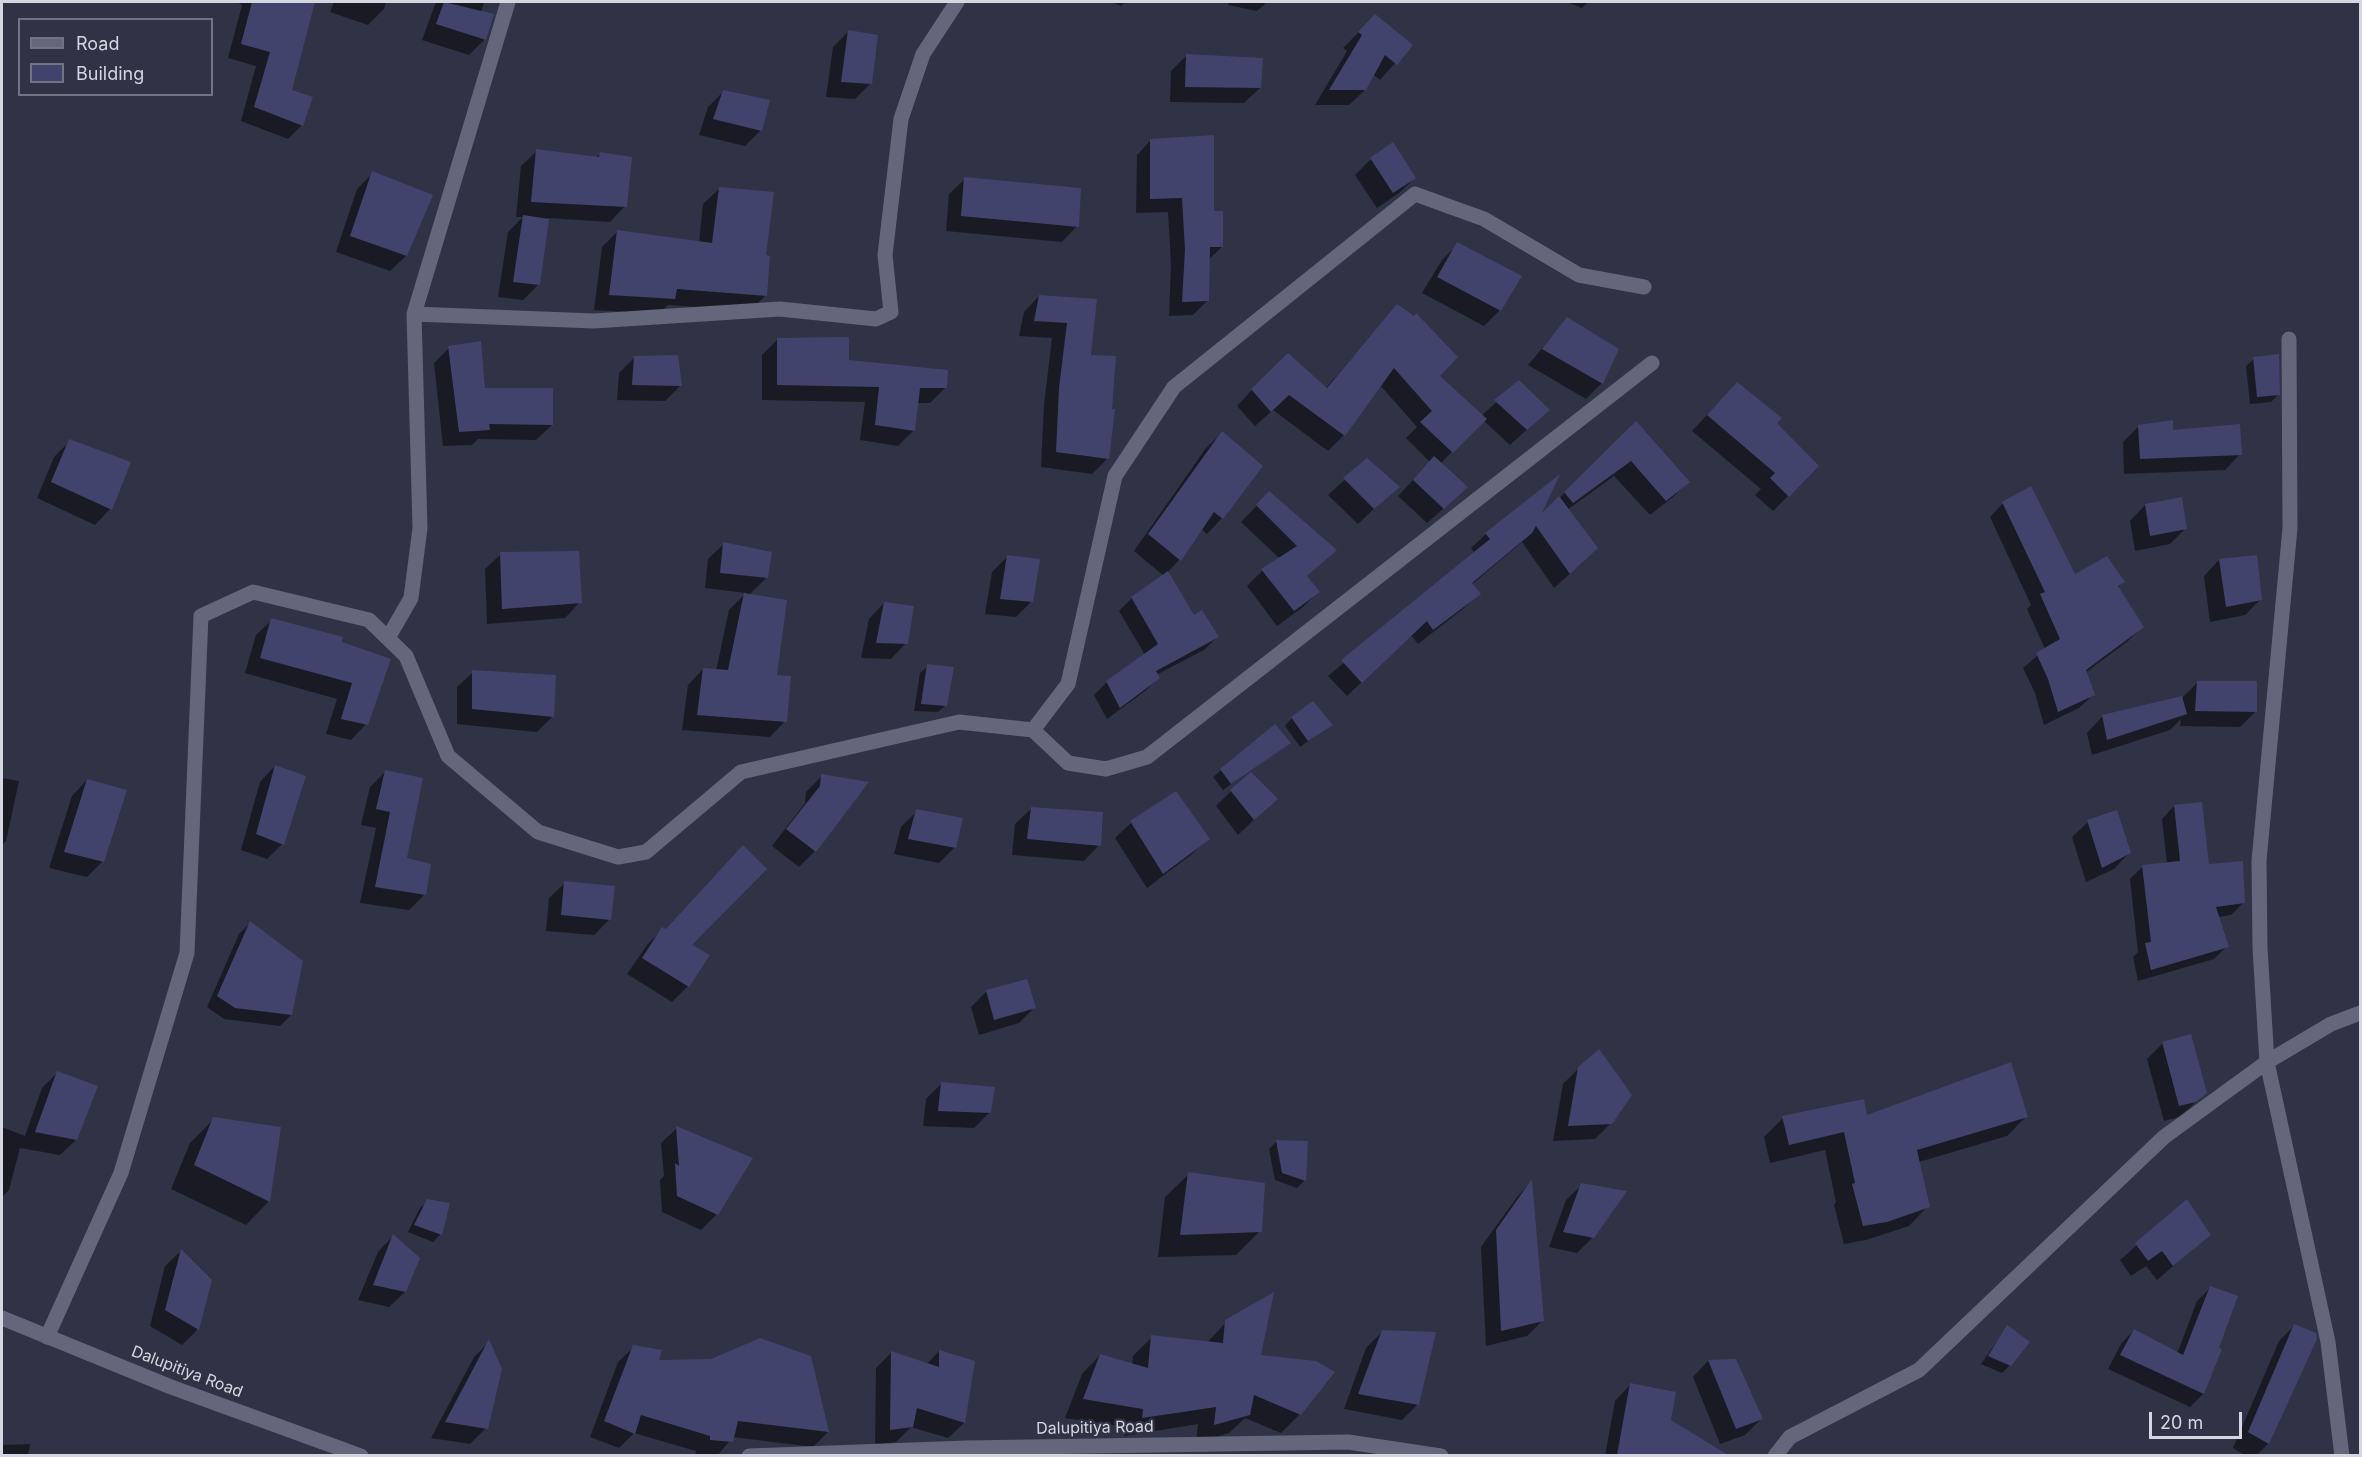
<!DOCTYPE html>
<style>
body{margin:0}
#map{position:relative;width:2362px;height:1457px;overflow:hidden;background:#303245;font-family:Inter,sans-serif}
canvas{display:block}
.frame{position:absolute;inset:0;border:3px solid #d4d6e2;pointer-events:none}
.legend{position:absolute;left:18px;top:18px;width:195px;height:78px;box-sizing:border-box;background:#303245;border:2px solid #727484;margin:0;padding:8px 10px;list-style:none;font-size:18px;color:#d4d6e2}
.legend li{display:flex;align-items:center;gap:12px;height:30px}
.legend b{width:30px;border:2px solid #727484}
.scale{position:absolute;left:2149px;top:1412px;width:93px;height:27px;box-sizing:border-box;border:3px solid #d4d6e2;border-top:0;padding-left:8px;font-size:18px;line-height:21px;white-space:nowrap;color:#d4d6e2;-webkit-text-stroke:4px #303245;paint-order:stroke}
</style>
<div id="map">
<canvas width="2362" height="1457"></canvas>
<div class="frame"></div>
<ul class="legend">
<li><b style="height:8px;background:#64667b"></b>Road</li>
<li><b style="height:16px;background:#41436c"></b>Building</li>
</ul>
<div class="scale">20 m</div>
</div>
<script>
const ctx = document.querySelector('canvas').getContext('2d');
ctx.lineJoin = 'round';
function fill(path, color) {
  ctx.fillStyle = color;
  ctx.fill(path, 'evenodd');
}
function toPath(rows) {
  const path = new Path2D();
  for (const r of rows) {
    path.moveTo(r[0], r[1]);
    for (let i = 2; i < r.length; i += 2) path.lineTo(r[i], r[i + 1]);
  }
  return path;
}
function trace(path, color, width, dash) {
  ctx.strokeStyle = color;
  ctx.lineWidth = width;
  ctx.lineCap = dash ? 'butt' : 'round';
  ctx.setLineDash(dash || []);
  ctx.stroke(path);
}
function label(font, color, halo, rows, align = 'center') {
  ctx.font = font + ' Inter,sans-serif';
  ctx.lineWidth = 4.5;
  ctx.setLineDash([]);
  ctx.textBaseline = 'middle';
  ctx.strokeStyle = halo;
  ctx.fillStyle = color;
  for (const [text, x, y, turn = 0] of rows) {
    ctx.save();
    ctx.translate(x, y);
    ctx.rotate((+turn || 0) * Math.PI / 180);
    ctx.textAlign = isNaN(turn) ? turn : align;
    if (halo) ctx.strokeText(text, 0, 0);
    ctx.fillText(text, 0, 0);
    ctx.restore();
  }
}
const shadow = toPath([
 [237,2,285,2,282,13,290,91,302,125,288,139,241,121,256,66,228,58,242,5],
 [334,2,386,2,384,9,368,25,330,12],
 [436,2,484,2,481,12,485,39,469,55,422,40],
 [1112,2,1125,2,1121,6],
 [1229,2,1267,2,1257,11,1228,5],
 [1567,2,1588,2,1582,8],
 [1375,16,1411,45,1380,80,1373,74,1365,90,1349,105,1315,105,1347,51,1343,48],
 [848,32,871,83,855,99,826,97,833,47],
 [1186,56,1260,88,1244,103,1170,102,1171,71],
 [724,91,761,130,745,146,699,135,708,107],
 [1151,140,1212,213,1222,247,1208,260,1208,300,1193,315,1169,316,1171,265,1168,212,1136,213,1137,155],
 [1393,145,1415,178,1399,193,1377,208,1355,175,1371,159],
 [537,151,596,158,600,154,625,206,610,222,548,218,538,285,523,300,498,297,508,232,523,217,516,217,521,166],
 [373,173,406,256,390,271,336,252,357,189],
 [965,179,1077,226,1062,242,946,231,949,194],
 [719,189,765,257,765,296,750,311,668,305,658,314,594,310,602,247,618,231,699,243,703,204],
 [1458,244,1500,310,1484,326,1422,293,1442,260],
 [1039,296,1095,300,1090,356,1107,459,1092,474,1041,467,1044,405,1052,338,1019,336,1024,312],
 [1397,306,1438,376,1481,416,1519,382,1532,425,1510,445,1483,420,1440,464,1451,502,1427,523,1398,496,1430,462,1406,438,1417,427,1380,385,1344,435,1328,451,1273,410,1255,426,1237,406,1252,390,1325,389],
 [1567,319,1618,350,1602,383,1586,399,1528,365],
 [777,340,848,361,946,387,930,403,917,403,914,430,898,446,860,440,865,402,762,400,762,355],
 [449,348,484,389,552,425,536,440,478,439,472,445,443,446,434,363],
 [635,357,680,386,665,401,617,400,619,373],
 [2254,359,2278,395,2271,402,2250,404,2246,366],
 [1722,399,1775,423,1788,496,1773,511,1755,495,1761,489,1692,431],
 [1636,423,1688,482,1673,497,1650,515,1614,476,1567,510,1582,563,1554,588,1522,542,1471,585,1479,593,1464,608,1418,644,1411,635,1347,696,1328,676,1475,553,1471,548,1486,534,1537,520],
 [2138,427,2172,432,2240,454,2225,470,2124,474,2123,442],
 [1222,433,1222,518,1207,534,1201,529,1179,560,1167,573,1194,617,1217,637,1204,650,1156,675,1158,678,1145,691,1107,719,1094,695,1107,682,1145,655,1119,611,1132,598,1164,576,1134,551,1206,448],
 [70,441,129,463,110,509,95,525,37,498,54,457],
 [1367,459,1397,487,1358,524,1328,495],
 [1269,493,1335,550,1306,577,1318,592,1303,607,1277,626,1247,586,1262,571,1280,559,1241,522],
 [2003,503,2074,576,2123,582,2117,588,2142,627,2128,641,2085,673,2093,695,2079,708,2044,725,2035,693,2023,668,2045,649,2027,609,2031,605,1990,517],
 [2145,505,2186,528,2170,544,2135,551,2130,521],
 [724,544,766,578,749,595,775,676,785,721,770,737,682,730,688,685,703,669,716,671,729,610,746,593,705,588,708,559],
 [501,554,580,602,565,618,487,624,485,569],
 [1008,556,1031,602,1016,617,985,614,992,572],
 [2219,560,2260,600,2245,615,2210,622,2204,576],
 [884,603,906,643,891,659,861,658,869,619],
 [272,620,340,643,366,724,351,740,326,734,337,699,245,673,256,635],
 [928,666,946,705,938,712,914,711,920,673],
 [473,672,553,716,537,732,457,724,457,687],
 [2198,682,2256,711,2240,727,2180,726,2181,719,2170,730,2092,755,2087,733,2102,717,2181,699],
 [1292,718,1331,725,1300,747,1285,726],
 [1275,726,1289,743,1223,790,1213,777],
 [275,766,282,844,267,859,241,850,260,782],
 [385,772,405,859,424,895,409,910,360,903,376,828,361,825,370,787],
 [822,776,866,783,815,851,799,867,772,846,805,803,806,792],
 [2,778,19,781,6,841,2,845],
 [87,780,103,861,87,877,49,868,72,796],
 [1231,791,1260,814,1238,835,1216,806],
 [1175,793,1208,838,1192,854,1147,888,1115,838,1131,823],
 [2174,806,2208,866,2244,902,2231,915,2218,917,2227,946,2214,959,2138,981,2133,957,2138,952,2130,879,2142,867,2167,864,2162,819],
 [1031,809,1099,845,1084,861,1012,855,1015,824],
 [917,811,955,847,939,863,894,854,901,827],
 [2088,822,2129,853,2114,869,2086,882,2072,837],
 [565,883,610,919,594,935,546,931,549,898],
 [250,923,291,1015,280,1026,224,1019,207,1007,239,934],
 [663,929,690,945,688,986,672,1002,627,974,647,945],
 [987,991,1035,1007,1019,1023,979,1035,971,1007],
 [2163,1043,2206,1093,2179,1117,2164,1121,2147,1059],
 [1579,1068,1611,1123,1595,1139,1553,1141,1563,1084],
 [58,1072,76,1140,60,1155,20,1148,9,1190,2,1197,2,1127,25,1136,42,1088],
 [942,1083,990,1112,974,1128,923,1126,926,1099],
 [2026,1117,2007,1136,1919,1162,1928,1206,1909,1226,1866,1240,1844,1244,1834,1205,1836,1202,1825,1150,1770,1163,1764,1137,1783,1118],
 [214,1119,269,1201,246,1225,171,1189,190,1143],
 [677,1128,717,1214,701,1230,662,1212,660,1180,664,1176,661,1143],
 [1277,1141,1305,1180,1297,1188,1275,1180,1269,1149],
 [1189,1174,1260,1231,1236,1255,1158,1257,1165,1197],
 [1531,1182,1543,1320,1527,1336,1486,1346,1481,1247,1517,1197],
 [1582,1185,1593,1237,1577,1253,1549,1247,1566,1200],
 [428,1201,448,1204,440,1235,433,1242,408,1232,420,1208],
 [2186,1202,2209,1235,2157,1280,2146,1266,2131,1276,2120,1260],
 [393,1236,405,1292,389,1307,358,1300,378,1252],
 [181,1251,211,1280,197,1330,182,1345,150,1326,165,1266],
 [2210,1288,2217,1349,2220,1350,2203,1394,2190,1407,2108,1369,2121,1344,2134,1330,2177,1354,2197,1301],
 [1226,1322,1260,1356,1300,1414,1281,1433,1245,1418,1229,1433,1196,1443,1198,1424,1124,1436,1125,1427,1065,1418,1082,1374,1100,1355,1132,1365,1133,1356,1152,1337,1207,1343],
 [2294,1326,2268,1444,2256,1456,2246,1456,2233,1448,2279,1341],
 [2007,1327,2010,1365,2002,1373,1981,1364],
 [1382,1332,1418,1404,1402,1420,1344,1409,1366,1348],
 [489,1342,486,1428,470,1444,431,1438,474,1357],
 [634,1347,657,1362,828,1432,813,1447,733,1437,717,1456,695,1455,696,1451,634,1433,619,1448,590,1437,618,1362],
 [939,1351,964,1423,948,1438,911,1427,896,1442,875,1445,876,1368,891,1353,926,1365],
 [1708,1361,1735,1361,1761,1419,1745,1435,1720,1444,1693,1377],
 [1630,1385,1669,1420,1725,1456,1605,1456,1615,1401],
 [30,1444,28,1456,2,1456,2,1445]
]);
const building = toPath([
 [252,2,315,2,292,90,313,97,303,126,254,107,270,52,241,44],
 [444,2,494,14,486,40,436,24],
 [1375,14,1413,45,1397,65,1385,55,1366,90,1329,90,1362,35,1358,32],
 [848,30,878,35,872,84,841,82],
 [1186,54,1263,58,1261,88,1185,87],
 [723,90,770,100,762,131,713,119],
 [1214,135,1214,211,1223,211,1223,247,1210,247,1209,301,1182,302,1185,250,1182,198,1150,199,1150,139],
 [1393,142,1416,178,1393,193,1370,158],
 [536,149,599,157,600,152,632,157,627,207,531,202],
 [372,171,433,195,407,256,350,236],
 [964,177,1081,188,1079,227,961,216],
 [719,187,774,192,766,255,770,256,767,296,677,289,675,299,609,295,617,230,712,243],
 [523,215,549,219,540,285,513,282],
 [1457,242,1522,276,1501,311,1437,277],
 [1039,295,1097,299,1091,355,1116,356,1112,409,1115,409,1109,459,1056,452,1059,388,1067,323,1034,321],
 [1397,304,1414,316,1416,313,1458,357,1440,376,1487,419,1453,453,1420,422,1432,411,1394,368,1345,436,1289,395,1271,412,1251,389,1288,353,1327,388],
 [1567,317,1619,349,1603,384,1542,349],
 [849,337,849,360,948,370,947,388,920,388,915,431,875,425,879,387,777,385,777,338],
 [481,341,485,388,553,388,553,425,489,424,490,430,459,432,448,346],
 [2279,354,2280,395,2257,397,2253,357],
 [678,355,682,386,632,385,634,356],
 [1519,380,1550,410,1527,430,1494,400],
 [1737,382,1782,418,1777,423,1819,466,1789,497,1770,478,1775,473,1707,415],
 [2173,420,2173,430,2240,424,2242,455,2140,459,2138,425],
 [1636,421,1690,482,1666,501,1631,461,1573,503,1564,492],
 [1222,431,1263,466,1223,519,1214,512,1181,561,1148,534],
 [69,439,131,462,112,510,51,482],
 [1434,456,1468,487,1444,509,1413,480],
 [1367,458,1400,487,1374,509,1343,478],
 [1560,474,1542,513,1559,496,1598,548,1570,574,1536,526,1532,533,1472,583,1481,594,1433,630,1427,621,1362,683,1341,660,1490,539,1485,533],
 [2031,486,2075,574,2107,556,2125,582,2118,586,2144,627,2086,670,2095,695,2058,712,2048,679,2036,653,2060,639,2040,594,2045,592,2002,502],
 [1269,491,1337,550,1307,576,1320,592,1294,611,1261,569,1297,546,1256,505],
 [2182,497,2187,529,2150,536,2145,504],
 [723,542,772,552,768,578,720,573],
 [579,551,582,603,502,609,500,552],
 [1007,555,1040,559,1033,602,1000,599],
 [2257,555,2262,600,2226,607,2219,559],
 [1168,571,1194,615,1202,610,1219,637,1156,671,1160,678,1120,708,1106,681,1158,644,1131,597],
 [744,593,787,600,777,675,791,676,787,722,697,715,703,668,728,670],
 [884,602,914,606,908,644,876,643],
 [271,618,343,637,342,642,391,659,368,725,341,719,352,683,260,658],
 [927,664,954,667,947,706,921,704],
 [472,670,556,675,554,717,472,709],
 [2197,681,2257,681,2257,712,2195,711],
 [2182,696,2187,714,2107,740,2102,715],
 [1313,701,1333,725,1308,741,1291,717],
 [1275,724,1291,743,1231,784,1220,769],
 [275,765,306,776,284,845,256,834],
 [385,770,423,778,407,858,431,864,426,895,375,887,390,812,376,809],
 [1251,772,1278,799,1254,820,1230,790],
 [821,774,869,782,816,852,786,829,820,786],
 [87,779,127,790,104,862,64,852],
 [1176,791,1210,839,1163,874,1130,821],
 [2202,802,2209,864,2243,861,2245,903,2216,907,2229,947,2151,970,2145,943,2151,942,2142,865,2180,861,2174,805],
 [1031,807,1103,812,1101,846,1027,839],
 [916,809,963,818,956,848,908,839],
 [2117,810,2131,853,2102,868,2087,820],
 [743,845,767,869,692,945,710,955,689,987,642,958,662,927,666,929],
 [564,881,615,886,611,920,561,915],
 [250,921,303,961,292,1015,235,1008,217,996],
 [1027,979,1036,1008,994,1020,986,990],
 [2191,1034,2207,1093,2196,1102,2179,1106,2162,1042],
 [1599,1049,1632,1095,1612,1124,1568,1126,1578,1067],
 [2011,1062,2028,1117,1917,1150,1930,1207,1887,1222,1863,1226,1852,1184,1855,1183,1844,1132,1789,1145,1782,1116,1864,1099,1867,1115],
 [57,1071,98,1086,77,1140,35,1132],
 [941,1082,995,1087,991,1113,938,1111],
 [213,1117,281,1127,270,1202,194,1165],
 [676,1126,753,1158,718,1215,677,1196,675,1163,679,1166],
 [1276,1140,1308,1141,1306,1181,1282,1173],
 [1188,1172,1265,1183,1262,1232,1180,1235],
 [1532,1179,1544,1321,1501,1331,1496,1230],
 [1581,1183,1627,1191,1594,1238,1563,1232],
 [427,1199,450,1203,442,1235,414,1225],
 [2187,1199,2211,1235,2173,1266,2162,1251,2148,1261,2135,1243],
 [393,1234,420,1258,406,1292,373,1285],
 [181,1249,212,1280,199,1330,165,1310],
 [2210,1286,2238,1296,2219,1348,2222,1349,2204,1394,2120,1355,2134,1329,2183,1355],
 [1274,1292,1261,1355,1316,1361,1335,1372,1301,1415,1254,1395,1250,1415,1214,1425,1216,1407,1142,1418,1143,1409,1083,1399,1100,1354,1148,1368,1151,1335,1223,1343,1225,1320],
 [2294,1324,2316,1333,2317,1339,2269,1444,2248,1432],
 [2007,1325,2030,1342,2011,1366,1988,1356],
 [1382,1330,1436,1332,1419,1405,1358,1394],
 [760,1338,811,1356,829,1432,738,1421,733,1442,710,1440,710,1436,641,1415,635,1434,604,1421,633,1345,662,1350,659,1360,711,1359],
 [489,1339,502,1369,488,1429,445,1422],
 [939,1350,975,1361,965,1423,917,1408,913,1427,890,1430,891,1351,939,1367],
 [1736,1359,1763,1419,1736,1429,1708,1360],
 [1630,1383,1676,1392,1671,1420,1728,1455,1617,1455]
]);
const minor = toPath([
 [414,314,594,321,780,309,876,319,891,312,885,255,901,119,923,54,957,2],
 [2289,339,2290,528,2259,861,2260,948,2267,1062,2328,1342,2342,1456],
 [388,638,411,598,420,528,414,314,508,2],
 [1033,730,1068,684,1115,476,1174,387,1415,194,1484,219,1579,275,1644,287],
 [47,1337,121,1173,187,953,201,616,253,592,369,620,406,656,448,756,538,832,618,857,646,852,741,772,959,722,1033,730,1068,763,1106,769,1147,757,1652,363],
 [1775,1456,1790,1437,1919,1370,2164,1137,2267,1062,2331,1024,2360,1013]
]);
const tertiary = toPath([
 [2,1318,171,1387,361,1456],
 [749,1456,966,1448,1348,1442,1441,1456]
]);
const streetNames = [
 ["Dalupitiya Road",187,1372,21],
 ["Dalupitiya Road",1095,1428,-1]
];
fill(shadow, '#0007');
fill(building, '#41436c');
trace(minor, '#64667b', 15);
trace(tertiary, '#64667b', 15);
label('16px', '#d4d6e2', '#303245', streetNames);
</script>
